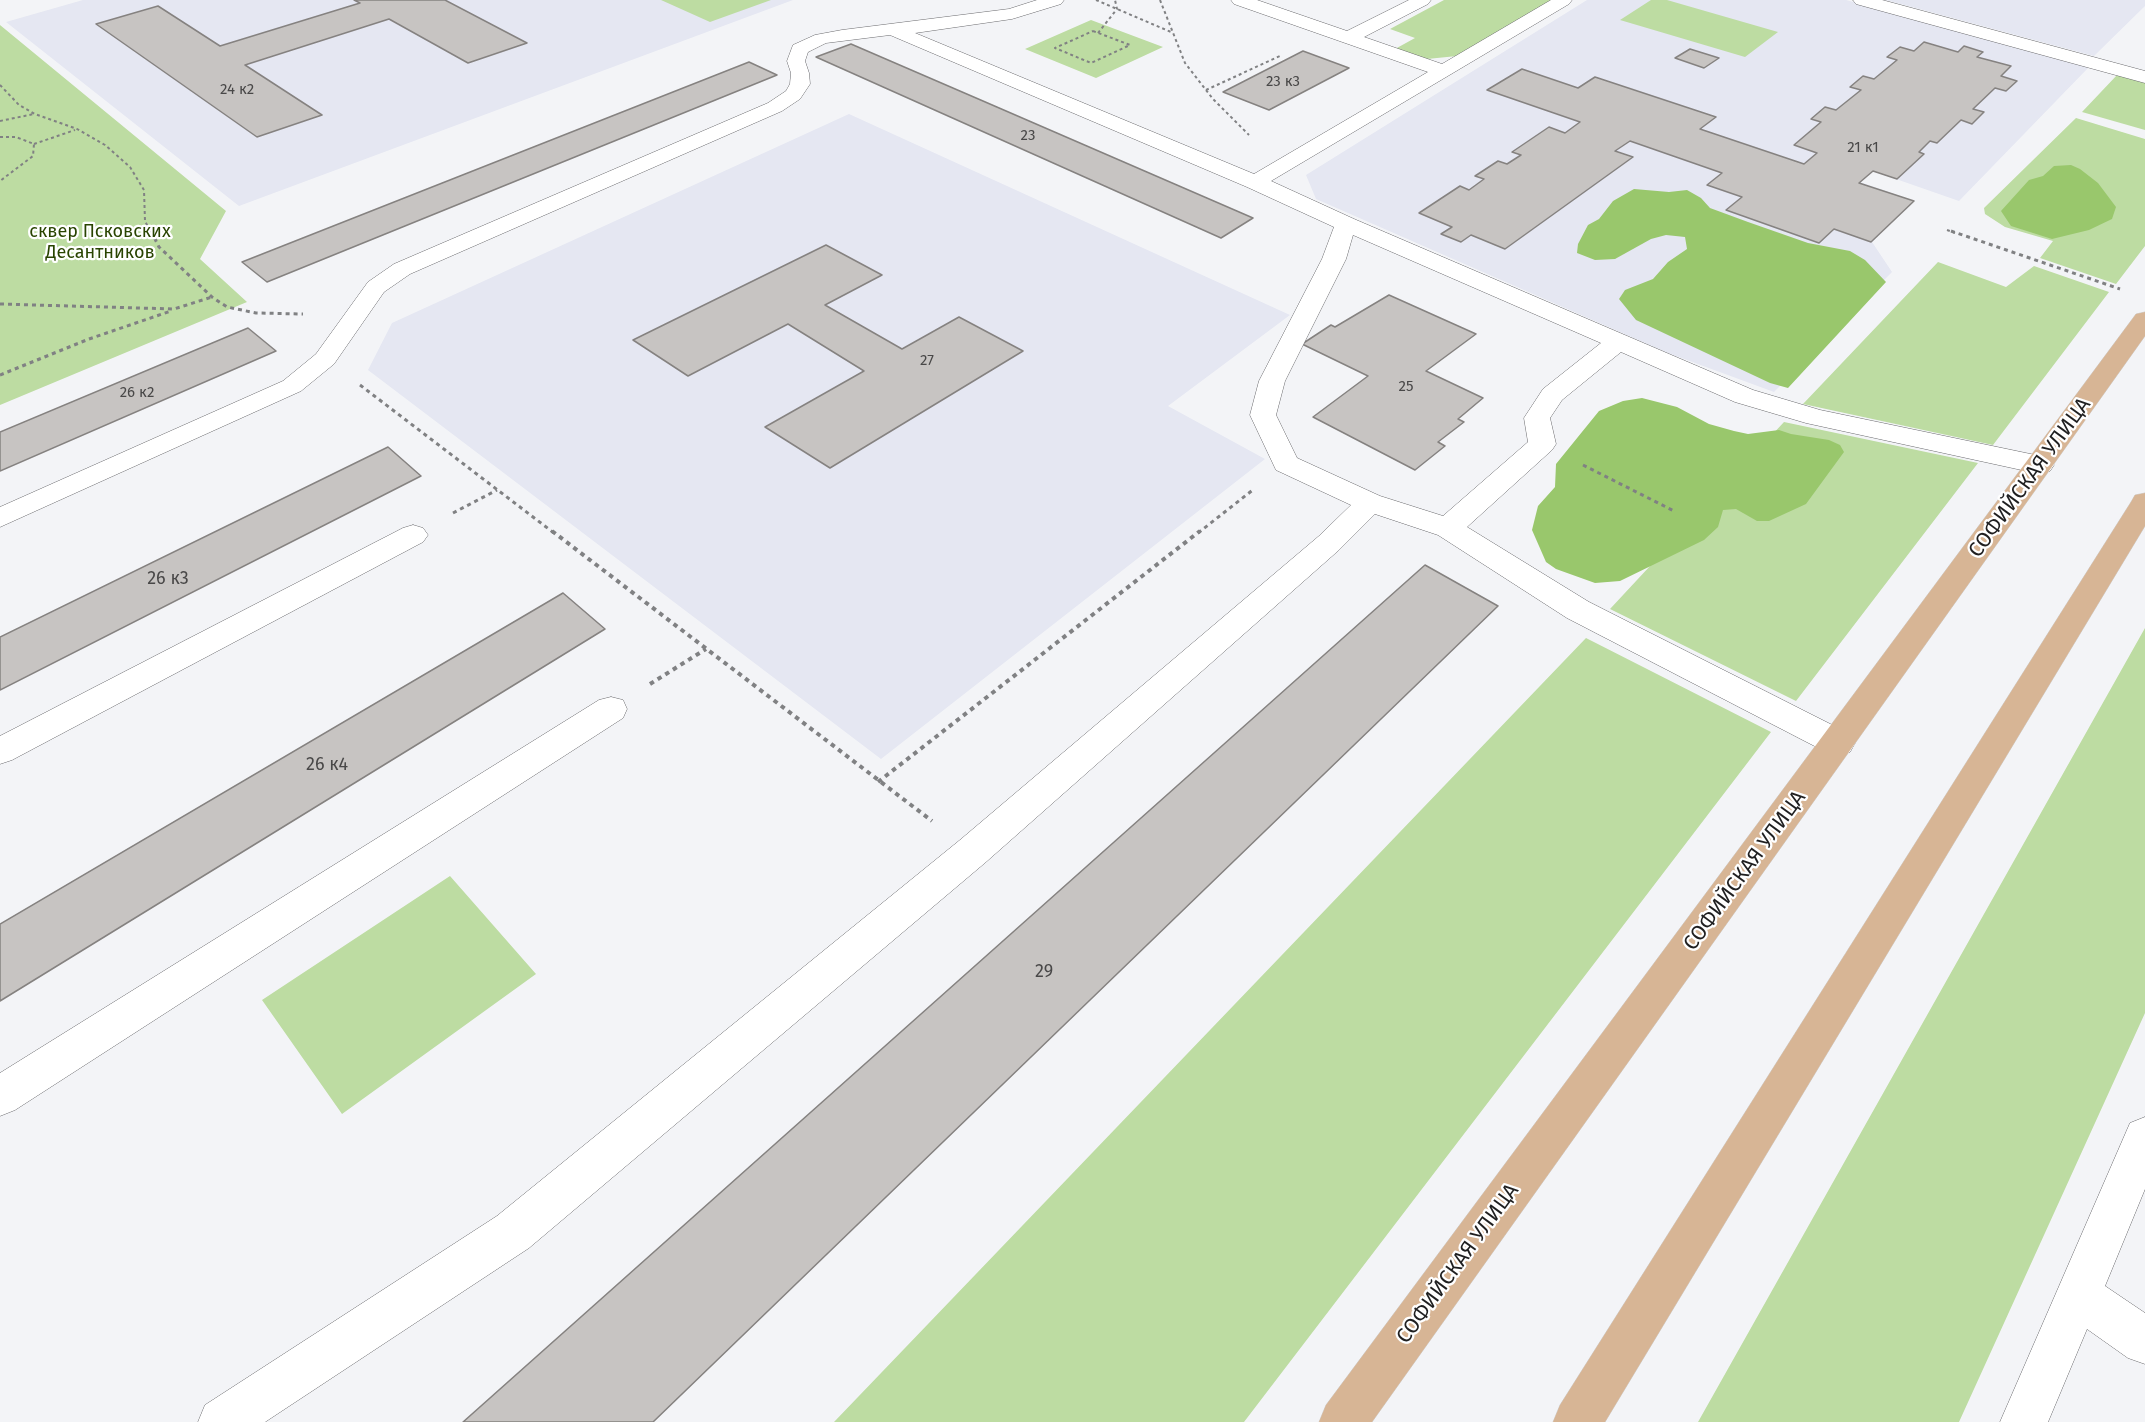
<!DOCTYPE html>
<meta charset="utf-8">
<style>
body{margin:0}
canvas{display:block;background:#f3f4f7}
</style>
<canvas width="2145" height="1422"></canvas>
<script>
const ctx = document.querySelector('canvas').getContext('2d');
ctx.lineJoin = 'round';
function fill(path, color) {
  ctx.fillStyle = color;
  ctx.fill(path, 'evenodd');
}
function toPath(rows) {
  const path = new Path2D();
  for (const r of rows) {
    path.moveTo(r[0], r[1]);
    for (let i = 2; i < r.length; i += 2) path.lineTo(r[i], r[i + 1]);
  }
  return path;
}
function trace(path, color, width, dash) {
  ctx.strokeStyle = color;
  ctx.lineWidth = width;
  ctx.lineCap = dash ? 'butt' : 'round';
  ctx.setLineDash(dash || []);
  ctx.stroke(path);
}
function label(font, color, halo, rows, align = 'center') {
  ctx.font = font + ' "Fira Sans",sans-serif';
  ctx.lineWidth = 4.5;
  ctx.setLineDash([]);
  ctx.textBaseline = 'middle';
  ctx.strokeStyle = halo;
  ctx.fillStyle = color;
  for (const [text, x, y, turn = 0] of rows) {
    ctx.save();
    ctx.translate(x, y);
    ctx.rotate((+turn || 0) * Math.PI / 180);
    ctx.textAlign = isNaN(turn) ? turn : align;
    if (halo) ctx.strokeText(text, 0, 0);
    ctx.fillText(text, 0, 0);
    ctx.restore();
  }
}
const built = toPath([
 [83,0,793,0,239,206,6,22],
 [1587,0,1846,0,2089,67,1959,201,1873,171,1860,182,1914,201,1872,242,1892,272,1774,392,1668,353,1316,199,1306,175],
 [1886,0,2145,0,2145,6,2094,56],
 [849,114,1290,315,1168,406,1265,459,881,759,368,370,392,323]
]);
const green = toPath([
 [661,0,771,0,710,22],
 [1444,0,1552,0,1457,56,1427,59,1395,49,1415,38,1390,29],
 [1651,0,1667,0,1778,32,1745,57,1620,20],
 [1091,20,1163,47,1096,78,1025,49],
 [0,25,226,211,200,259,247,302,0,405],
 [2118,74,2145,81,2145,130,2082,112],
 [2076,118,2145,139,2145,246,2116,284,2040,258,2053,241,2005,227,1985,214,1984,208],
 [1938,262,2006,287,2034,266,2109,292,1993,445,1803,404],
 [1784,422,1978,463,1796,701,1610,609],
 [2145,628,2145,1013,1959,1422,1698,1422],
 [1586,638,1771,732,1244,1422,834,1422],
 [450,876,536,974,342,1114,262,1000]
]);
const forest = toPath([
 [2071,165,2080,169,2098,183,2116,207,2112,219,2089,230,2052,239,2011,226,2001,211,2029,180,2043,176,2054,166],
 [1634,189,1669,192,1687,190,1701,198,1710,208,1748,222,1808,243,1850,251,1865,260,1886,282,1788,388,1770,383,1636,320,1619,299,1625,290,1653,279,1668,262,1687,249,1685,237,1666,235,1651,239,1615,259,1595,260,1577,253,1578,244,1588,225,1599,219,1613,201],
 [1642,398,1677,407,1709,424,1734,431,1748,434,1779,430,1791,434,1829,440,1840,445,1844,452,1806,504,1769,521,1757,521,1736,509,1723,510,1718,527,1704,540,1620,581,1595,583,1556,569,1546,562,1532,530,1538,506,1555,487,1556,464,1599,411,1623,401]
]);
const building = toPath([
 [354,0,445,0,527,43,468,63,389,19,245,65,322,115,257,137,96,24,158,6,220,46,360,3,354,0],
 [1924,42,1958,52,1964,46,1983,52,1977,57,2011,66,2001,76,2017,81,2006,91,1995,88,1973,109,1984,112,1972,124,1961,120,1937,143,1930,141,1919,152,1924,154,1897,179,1873,171,1859,183,1914,201,1871,242,1834,229,1819,243,1726,210,1742,197,1707,185,1722,173,1630,141,1615,151,1633,157,1505,249,1471,235,1461,242,1441,234,1452,227,1419,213,1460,186,1469,190,1484,179,1475,176,1498,161,1507,164,1521,155,1512,152,1549,127,1565,133,1580,122,1487,90,1522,69,1578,88,1595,77,1716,117,1700,129,1804,164,1817,153,1794,145,1821,122,1811,119,1825,107,1836,110,1861,90,1850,87,1863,76,1874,79,1897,60,1887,57,1900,47,1914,51,1924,42],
 [851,44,983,101,1253,218,1221,238,816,57,851,44],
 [1690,49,1719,58,1704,68,1675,58,1690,49],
 [1303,51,1349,68,1269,110,1223,92,1303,51],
 [749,62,777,75,267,282,242,262,749,62],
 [826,245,882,275,825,305,902,349,959,317,1023,351,830,468,765,427,864,371,788,324,688,376,633,340,826,245],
 [1389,295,1476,334,1426,371,1483,398,1458,419,1464,422,1438,442,1445,446,1415,470,1313,417,1368,376,1302,344,1331,325,1335,327,1389,295],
 [248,328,276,351,0,471,0,432,248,328],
 [388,447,421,476,0,690,0,637,388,447],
 [1425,565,1498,606,653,1422,463,1422,1425,565],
 [563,593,605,629,0,1001,0,924,563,593]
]);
const pathFar2 = toPath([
 [1096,0,1171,32],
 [1160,0,1185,63,1213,99,1249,135],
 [1093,31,1130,45,1091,63,1055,48,1093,31],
 [1098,33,1117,9,1115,0],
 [0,85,19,105,35,114,77,129,105,145,130,167,144,190,145,221,151,233],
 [1206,90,1280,56],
 [0,121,34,114],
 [0,137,16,137,34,144,33,156,0,181],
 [34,144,75,130],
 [1947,230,1955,233]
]);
const pathFar1 = toPath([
 [151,231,159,247,212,297,227,307,256,313,303,314],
 [1951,231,2120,289],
 [0,304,174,309,212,297],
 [0,375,89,339,171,311],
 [360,385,554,533],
 [1583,465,1674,511],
 [453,513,497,490],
 [1198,533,1254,489]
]);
const path = toPath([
 [552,531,932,821],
 [650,684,706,649],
 [878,782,1200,531]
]);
const minor = toPath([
 [1037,0,1064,0,1061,4,1012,19,915,33,1254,174,1428,72,1234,4,1231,0,1257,0,1347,31,1409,0,1431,0,1428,4,1364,37,1442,64,1551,0,1572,0,1569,4,1271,181,1354,219,1753,390,1820,410,2040,456,2050,459,2054,465,2050,471,2040,474,1806,423,1735,402,1621,352,1562,400,1550,418,1556,444,1552,450,1467,527,1589,602,1850,734,1855,743,1850,752,1838,756,1826,752,1567,618,1438,535,1375,514,1339,550,986,862,529,1248,265,1422,198,1422,205,1405,497,1216,960,840,1319,536,1351,505,1276,470,1250,415,1259,381,1322,259,1334,227,1247,187,890,35,826,43,808,52,805,61,809,73,810,84,800,99,782,111,410,274,384,292,334,364,301,391,0,527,0,507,283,381,316,354,368,282,394,264,768,103,786,91,790,84,791,73,787,61,793,45,815,35,842,30,1009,9,1037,0],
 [1353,235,1601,343,1543,389,1524,418,1528,442,1443,516,1380,496,1297,458,1276,415,1285,381,1346,259,1353,235],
 [1853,0,1882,0,2145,71,2145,83,1856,4,1853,0],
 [413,525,423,528,428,535,423,542,12,760,0,764,0,736,403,528,413,525],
 [611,697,623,700,627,709,623,718,15,1110,0,1116,0,1073,599,700,611,697],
 [2145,1117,2145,1189,2105,1286,2145,1313,2145,1364,2128,1358,2087,1329,2048,1422,2000,1422,2130,1123,2145,1117]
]);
const major = toPath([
 [2145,312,2145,336,1372,1422,1319,1422,1326,1405,2136,314,2145,312],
 [2145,493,2145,526,1605,1422,1553,1422,1560,1405,2131,502,2135,495,2145,493]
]);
const farNumbernames = [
 ["23 к3",1283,82],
 ["24 к2",237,90],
 ["23",1028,136],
 ["21 к1",1863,148],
 ["27",927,361],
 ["25",1406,387],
 ["26 к2",137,393]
];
const farParknames = [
 ["сквер Псковских",100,232],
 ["Десантников",100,253]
];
const numberNames = [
 ["26 к3",168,579],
 ["26 к4",327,765],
 ["29",1044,972]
];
const streetNames = [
 ["СОФИЙСКАЯ УЛИЦА",2030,478,-54],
 ["СОФИЙСКАЯ УЛИЦА",1745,871,-54],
 ["СОФИЙСКАЯ УЛИЦА",1458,1264,-54]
];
fill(built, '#e5e7f2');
fill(green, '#bddca2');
fill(forest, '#99c76c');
fill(building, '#c7c4c2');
trace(building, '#858280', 1.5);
trace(minor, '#6b6b6e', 1);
trace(major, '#d2d2d2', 1);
trace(pathFar2, '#808183', 2, [3, 3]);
trace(pathFar1, '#808183', 3, [4, 4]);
trace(path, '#808183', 4, [4.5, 4.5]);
fill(minor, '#fff');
fill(major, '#d7b595');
label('15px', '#494848', null, farNumbernames);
label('18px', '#294401', '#fff', farParknames);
label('18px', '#494848', null, numberNames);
label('21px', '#1f1f20', '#fff', streetNames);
</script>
